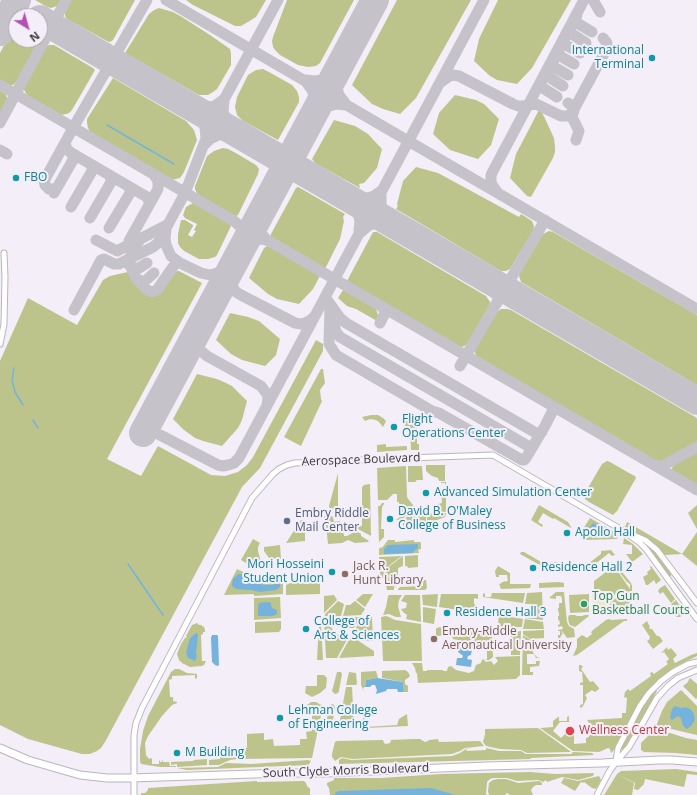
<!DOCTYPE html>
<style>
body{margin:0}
#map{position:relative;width:697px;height:795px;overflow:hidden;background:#f3eef7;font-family:"Open Sans",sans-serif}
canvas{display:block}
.north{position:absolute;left:8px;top:8px;width:40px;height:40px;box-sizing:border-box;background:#f3eef7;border:1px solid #a9a6ac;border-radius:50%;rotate:143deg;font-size:11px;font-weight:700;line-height:16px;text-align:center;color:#3b393c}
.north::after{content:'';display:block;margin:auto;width:14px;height:18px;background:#b54fb4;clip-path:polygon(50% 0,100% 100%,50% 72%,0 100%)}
</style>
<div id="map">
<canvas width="697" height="795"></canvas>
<div class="north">N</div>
</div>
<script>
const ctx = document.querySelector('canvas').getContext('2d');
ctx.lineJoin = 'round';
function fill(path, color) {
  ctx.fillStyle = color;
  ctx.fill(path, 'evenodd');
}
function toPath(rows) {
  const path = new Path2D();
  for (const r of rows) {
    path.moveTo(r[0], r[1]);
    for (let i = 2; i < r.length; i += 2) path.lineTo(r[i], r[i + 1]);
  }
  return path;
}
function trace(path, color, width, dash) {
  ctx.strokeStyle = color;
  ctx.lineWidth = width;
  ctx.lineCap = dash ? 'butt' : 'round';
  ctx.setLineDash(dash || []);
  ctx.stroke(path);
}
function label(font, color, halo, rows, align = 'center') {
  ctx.font = font + ' "Open Sans",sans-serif';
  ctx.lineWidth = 4;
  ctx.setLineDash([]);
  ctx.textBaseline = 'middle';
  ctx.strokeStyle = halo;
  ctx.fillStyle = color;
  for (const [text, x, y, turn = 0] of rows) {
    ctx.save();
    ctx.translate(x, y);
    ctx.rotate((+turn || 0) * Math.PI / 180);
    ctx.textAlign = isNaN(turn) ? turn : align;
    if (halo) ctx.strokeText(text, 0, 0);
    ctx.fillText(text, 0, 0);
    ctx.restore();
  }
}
const green = toPath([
 [35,0,61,0,57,6,51,8,47,7],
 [71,0,135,0,113,40,110,42,107,41,67,19,65,16,65,13],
 [186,0,266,0,256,17,248,22,241,26,235,26,193,5],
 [287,0,354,0,320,63,316,66,308,67,298,65,280,55,275,50,273,47,272,41,273,37],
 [397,0,471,0,416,98,400,114,383,109,372,104,352,85],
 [498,0,571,0,532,68,517,84,497,80,490,76,474,61,479,39],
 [159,8,173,12,182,17,210,35,230,49,231,54,231,65,217,89,213,92,208,95,199,95,125,53,149,14,154,10],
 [16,23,16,40,39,40,39,43,19,79,13,85,10,85,0,80,0,53],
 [49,45,54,45,93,68,95,70,72,110,69,113,66,114,61,115,28,96,24,90,25,86,43,50,45,47],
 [263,69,269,72,292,85,297,91,299,97,299,102,278,140,243,121,237,115,235,107,237,97,248,75,256,70],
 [113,78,186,121,194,130,197,140,184,172,180,178,171,180,163,176,90,132,88,128,87,123,87,119],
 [0,90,5,92,7,98,7,102,0,115],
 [455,95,476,100,484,104,499,119,491,145,478,159,450,150,433,134,439,113],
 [540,108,554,138,555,147,555,152,553,158,531,197,527,196,510,178,516,154],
 [334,120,355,126,368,134,382,149,377,168,364,183,359,184,360,188,315,163,312,159],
 [223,148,228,149,234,152,256,165,259,169,258,174,238,215,236,216,229,214,203,198,198,195,195,189,195,186,207,156,214,151],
 [416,167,438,173,519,217,521,214,532,221,534,226,533,231,510,269,506,271,501,271,396,209,398,206,397,204,403,181],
 [298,187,300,188,345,214,343,217,344,221,340,239,326,267,324,269,274,240,271,236,271,234,296,188],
 [193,203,198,205,228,222,231,226,217,255,215,257,208,259,199,259,184,251,180,247,178,243,178,234,181,220,185,220,193,225,193,226,188,235,192,237,196,231,194,230,197,224,185,218,183,215,186,207],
 [549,231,553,232,697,315,697,385,521,282,519,276,521,271,543,234],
 [373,232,377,232,486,296,490,302,489,308,468,344,462,347,456,346,351,285,347,281],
 [267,246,272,248,320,276,313,289,299,304,277,299,268,294,249,278,264,248],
 [178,271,179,271,202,283,107,459,141,476,158,446,211,475,225,476,238,472,247,465,253,457,316,340,323,344,323,351,260,468,242,487,105,742,101,748,97,751,90,754,82,754,28,739,0,725,0,361,28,298,77,325,103,280,110,276,128,272,141,289,148,295,154,295,160,293,175,272],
 [343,290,347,291,376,309,378,315,377,321,356,309,347,306,338,298],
 [501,309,507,309,511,310,697,418,697,443,664,461,660,463,657,462,478,359,475,353,475,348,496,313],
 [230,313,248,317,259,321,280,339,276,355,265,366,242,360,231,354,216,340],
 [321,369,323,369,325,383,320,390,321,399,322,401,301,446,284,437],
 [197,374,217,379,224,382,232,386,247,401,242,420,238,428,222,446,203,441,195,438,184,430,173,419],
 [405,414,411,415,417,423,418,427,417,428,417,444,419,444,419,450,411,450,410,426,405,426],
 [371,415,378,415,383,418,386,421,383,427,379,422,376,420,370,419,365,421,362,417],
 [386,444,386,447,407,446,407,450,377,452,377,445],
 [697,452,697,486,674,472,672,471,672,468,674,465],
 [607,461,610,462,629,473,635,476,636,478,617,511,613,515,611,514,589,502,585,499,585,493,602,464],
 [426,465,446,465,445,466,445,481,439,481,438,478,432,476,427,472,426,471],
 [406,466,407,497,409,500,413,505,413,508,402,520,396,520,400,517,399,502,397,502,397,494,393,494,387,500,378,500,377,468],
 [408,466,422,466,423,480,417,480,415,482,408,482],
 [338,473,338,508,330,509,329,506],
 [441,482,446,482,446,512,436,512,436,505,438,505,438,504,442,503,441,491,445,491,445,483,441,483],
 [370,484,371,536,358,529,358,526,362,526,362,487,364,485],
 [382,503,384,503,384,504,382,507,381,529,384,529,384,537,379,542,378,506,380,506],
 [539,505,568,522,571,527,571,528,554,518,553,519,543,513,538,522,543,525,542,527,531,520],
 [697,505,697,529,688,513],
 [417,508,422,513,426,514,426,523,406,523,403,526,403,521,415,509],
 [446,513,445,517,437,520,433,522,427,523,427,514],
 [327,515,331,516,333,517,334,522,340,521,340,529,344,529,344,533,337,527,322,518],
 [590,518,618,534,617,539,583,540,583,529],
 [301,520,305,520,305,541,286,543],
 [627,522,682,554,697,532,697,566,682,554,664,555,656,546,644,538,626,529,625,527],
 [326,524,337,529,344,534,344,536,347,536,356,531,361,534,361,536,369,541,368,542,355,543,348,540,342,543,328,544],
 [624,538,633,544,643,554,632,562,626,554,632,554,632,545,623,544],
 [253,539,260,543,258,547,258,551,261,562,255,568,241,560],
 [388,540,395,540,395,542,414,540,414,542,420,542,421,543,421,549,418,550,419,553,379,555,379,549,381,547,382,548],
 [644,543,648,545,657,553,671,573,671,576,668,576],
 [280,545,281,559,269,558,264,551,264,547],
 [611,550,615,555,612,556,609,553,599,561,592,566,592,567,591,568,586,569,586,567,584,568,584,567,580,567,580,564,589,563,601,554,601,551],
 [521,552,524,552,543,563,558,562,560,564,562,564,562,569,558,569,558,565,543,565,538,564,520,554],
 [418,555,418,567,408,568,407,566,405,566,405,556],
 [402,556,391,564,385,571,380,568,380,565,385,566,386,564,385,562,380,563,379,557],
 [403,556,403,566,398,568,398,584,395,587,394,584,395,583,394,579,392,580,385,571,391,565],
 [619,562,621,564,618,567,631,583,632,586,632,606,635,605,635,609,631,605,628,608,632,612,628,612,628,609,609,610,610,608,600,608,610,605,613,600,617,598,609,591,594,591,594,581,614,566,630,589,630,584,627,582,614,565],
 [498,566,510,573,510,584,531,584,530,588,501,589,499,584,502,583,502,582,508,581,507,575,499,575,499,577,496,577,495,571],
 [651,566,661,580,656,584,654,580,648,585,646,585,643,577,648,574,647,572,651,569,650,567],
 [237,569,268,584,272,583,276,581,280,578,283,578,283,594,255,596,253,594,224,595],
 [380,569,389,577,392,582,394,587,394,590,387,590,385,581,380,574],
 [320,575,320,594,286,595,286,585,305,577],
 [423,580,426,580,427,588,425,590,398,590,398,589,400,587,423,586],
 [559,582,564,583,564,587,539,588,539,583],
 [665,585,675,599,671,603,663,592,660,594,658,591,660,588],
 [542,592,543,620,525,618,525,615,530,615,532,607,532,604,525,604,527,593],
 [556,592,564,592,567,622,569,626,574,629,575,637,567,638,562,631,561,632,563,633,561,636,560,638,558,638,558,635,560,635,560,631,558,631,558,630,563,629,562,626,558,627,558,625,560,624,559,620,558,620,558,616,559,616,559,612,558,612,558,608,559,608,559,603,562,603,562,599,561,596,556,596,556,599,549,598],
 [485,593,485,597,491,597,492,593,525,593,523,603,483,597,483,594],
 [363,594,373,594,365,607,356,600],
 [438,594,437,607,423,605,422,595],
 [441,594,478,594,478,599,474,598,474,604,476,605,476,613,439,607],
 [589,594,589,612,570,613,569,595],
 [334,595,337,600,324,613,324,596],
 [389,595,402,595,399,600,398,606,401,617,396,617,389,614,383,615,386,607,388,596],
 [405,595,420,595,421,622,406,619,407,615,403,612,401,609,406,608,407,603,401,601],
 [280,597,281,618,254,620,254,598],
 [676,600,684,611,683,614,683,615,680,617,677,617,675,615,678,612,671,604],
 [338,601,344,604,341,616,325,616,325,614],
 [355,601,365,609,361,615,343,616,346,605,350,605],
 [423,607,436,609,434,624,423,622],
 [499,615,523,619,522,627,500,628,499,623,498,622],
 [569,615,575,615,577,616,582,616,585,615,588,615,589,616,575,627,570,625,569,623,568,618],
 [386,616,389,617,395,620,421,624,422,661,383,661,381,617],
 [360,617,354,628,348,628,348,622,344,622,345,618],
 [362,617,372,617,373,641,362,641,352,635],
 [324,619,328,619,330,626,336,634,341,636,349,636,337,658,326,658],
 [525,619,543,622,544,629,523,629],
 [609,619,611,620,627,619,627,621,624,621,577,655,573,656,577,647,577,639,582,635,587,638,592,634,591,632,593,630,606,620],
 [281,621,281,629,279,632,255,633,255,622],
 [647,621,650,627,649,628,650,629,652,629,657,636,659,636,663,641,653,649,647,641,650,639,649,638,650,637,642,625],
 [197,623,199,625,201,625,204,627,205,630,205,632,203,632,203,634,201,635,202,661,206,661,204,665,202,666,190,667,182,663,179,660,177,654,181,644,185,638,187,637,186,636,192,625],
 [319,623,321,623,323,660,317,660],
 [439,627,462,630,462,633,463,630,480,633,480,636,481,636,481,633,494,632,494,634,492,635,493,657,489,660,487,660,485,659,487,659,487,647,475,645,474,643,468,643,468,644,466,644,466,642,460,642,458,643,458,640,453,639,452,636,451,635,436,636,436,628,438,628],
 [544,630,544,638,530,639,523,634,523,631],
 [521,631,520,655,511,655,511,632],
 [523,635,532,641,532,650,534,654,537,657,540,658,536,658,534,654,527,654,527,664,536,664,536,661,540,661,539,666,530,667,530,672,533,672,533,675,522,675],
 [351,636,374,651,374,656,339,658],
 [667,647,668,650,671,648,677,655,673,659,675,663,691,655,697,653,697,656,677,666,660,679,641,701,615,749,611,753,610,749,608,748,599,752,573,751,540,728,553,727,553,721,558,717,559,717,559,721,567,721,567,717,569,716,569,722,560,722,553,731,561,738,567,732,574,731,574,744,586,743,586,738,589,737,589,736,595,732,587,720,622,718,622,713,626,713,627,698,624,697,625,692,628,689,630,691,651,676,650,673,652,672,654,674,668,664,666,662,669,659,664,652,661,653],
 [520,656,520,675,516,679,418,683,417,673,416,673,415,668,412,663,422,663,423,671,427,671,427,670,443,670,443,671,447,671,448,667,451,666,456,670,469,673,474,671,476,665,481,663,482,660,483,659,486,662,491,661,494,665,498,661,495,657],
 [579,665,581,665,583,667,581,669,590,682,593,681,599,688,599,689,595,692,592,690,585,695,587,698,583,706,581,708,580,707,580,705,583,704,583,685,580,685,580,683,583,682,582,672,579,671],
 [175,669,179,669,187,673,197,674,197,678,195,679,195,675,172,676,172,679,169,680,170,697,173,697,173,701,177,702,177,703,172,705,162,716,148,736,145,743,146,755,149,759,151,758,152,759,152,764,159,764,159,759,160,762,162,762,162,759,163,762,169,762,170,766,176,766,176,767,160,767,141,764,140,761,140,749,143,731,148,716,171,672],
 [405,670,408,672,410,676,408,678,405,680,405,684,408,686,408,692,404,692,403,682,382,678,382,671],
 [376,671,378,678,366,680,365,687,363,688,364,692,361,685,361,672],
 [337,672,341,672,342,674,339,691,338,693,335,694,332,691,336,676],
 [349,672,356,673,357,684,356,685,346,685],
 [317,675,324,675,327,678,326,688,320,693,312,697,305,693,306,686,317,686],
 [690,678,697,684,697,698,696,699,683,686,687,683],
 [346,687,352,687,354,726,355,728,343,728,339,725],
 [655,690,657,691,626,748,624,750,622,750,621,748,642,708,651,695],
 [681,690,697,706,697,735,671,729,655,729,662,711,667,702],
 [311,702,316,702,323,706,312,758,237,759,230,760,219,765,209,765,209,760,220,759,220,748,247,748,247,734,264,733,264,740,273,739,274,746,300,745,300,739,307,739,306,732,312,731,312,705,306,706],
 [332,704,334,705,335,708,332,726,329,728,326,725,329,706],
 [407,714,408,726,366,728,363,725,363,718,365,718,365,727,397,725,399,719],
 [538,728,570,751,570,752,527,753,521,750,500,749,486,746,483,742,485,734,485,729],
 [670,733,686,738,697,740,697,755,675,753,644,752,641,750,641,743,649,735],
 [414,739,420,739,425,742,428,741,429,740,438,739,439,742,480,741,484,746,465,748,460,751,452,754,352,759,341,757,335,761,332,757,332,754,335,742,337,741,383,740,384,743,386,744,390,743,391,740],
 [474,747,467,749,466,751,486,750,486,748,499,751,521,751,526,754,571,754,573,752,592,753,594,755,531,758,530,759,339,764,339,760,342,758,351,760,452,756,460,753,466,749],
 [207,759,207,765,177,767,177,764,171,765,171,762,193,761,194,760],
 [308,760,311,761,309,764,309,765,187,770,177,768,218,767,226,763,252,764],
 [676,769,697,772,697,775,687,774,684,787,645,779,644,784,638,790,634,789,635,783,617,774,621,771],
 [530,772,555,774,594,773,593,776,578,780,562,777,547,782,546,780,543,782,538,780,517,781,507,778,493,778,490,779,487,782,486,794,487,795,330,795,329,788,327,785,327,783,334,780,334,778,381,778,441,774],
 [617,774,634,783,632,795,604,795],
 [599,776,601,780,596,789,592,788,584,782,583,783,581,782,575,791,561,783,564,778,578,781],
 [498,779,506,779,518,783,539,781,542,783,542,785,536,785,533,787,531,790,533,795,510,795,507,793,505,795,489,795,488,791,489,783,493,780],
 [257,781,257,782,304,781,306,783,307,786,309,788,310,788,310,795,141,795,141,793,145,793,148,790,148,788]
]);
const sand = toPath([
 [601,590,602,593,609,591,611,592,612,596,615,595,618,598,614,599,610,605,604,606,594,612,591,610,591,609,593,603,592,597,593,591]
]);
const water = toPath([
 [593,523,607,530,609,534,608,535,591,536,588,534,588,530],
 [418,544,418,548,414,551,413,553,384,554,384,549,388,545],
 [238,574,242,574,260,584,265,585,272,585,278,583,280,584,280,587,276,590,259,592,252,590,248,590,236,589,232,586,232,583,233,579],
 [268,602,271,603,271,605,272,608,277,610,277,614,273,616,258,616,258,606,259,603],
 [196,633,197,633,198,636,196,653,197,656,195,661,188,658,186,653,190,638],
 [212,635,217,635,218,636,219,665,218,666,215,665,212,662,211,638],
 [463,645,470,646,469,649,472,649,471,655,468,656,467,659,472,660,471,667,456,665,457,658,462,658,463,656,462,655,458,652,458,648,462,648],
 [377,678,403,682,404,692,398,692,397,689,387,689,386,691,376,694,377,690,375,685,372,685,370,687,365,687,366,680],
 [675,706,681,708,686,707,690,709,693,712,695,718,694,722,691,726,687,729,683,726,681,718,678,716,672,720,670,718,672,709],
 [431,788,449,793,454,795,335,795,335,794,336,792,339,791]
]);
const stream = toPath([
 [107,125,174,164],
 [14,368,12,380,15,392,23,405],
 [33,420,38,428],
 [128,564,163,615]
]);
const taxiway = toPath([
 [147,0,73,128,66,141,65,144,67,149,70,152,147,197,149,201,149,204],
 [166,0,697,309],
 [593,0,600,12],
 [577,14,576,19,577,23,592,32],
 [571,25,570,30,572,34,586,43],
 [565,36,564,41,566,45,580,53],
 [559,47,559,52,560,56,574,64],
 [554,57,553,63,554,67,568,75],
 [548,68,547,73,549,77,563,86],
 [338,69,336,79,337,88,339,95,345,103],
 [542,79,541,84,543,88,557,97],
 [306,80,314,81,323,80,330,76,338,69],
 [441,82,448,77,453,75,459,76,513,104,518,106,523,106,536,104,561,116,567,116,572,113,607,48,607,43,603,38],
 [307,83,312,90,315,98,315,105,313,116],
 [0,85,234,221,241,227,244,234,244,242,241,250],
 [224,101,223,111,226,122,232,130,243,137],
 [183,102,195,108,205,108,215,106,223,100],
 [568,103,573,106,574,110,572,117,579,131,576,140],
 [190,108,197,113,202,119,205,127,206,138],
 [313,117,319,111,329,106,337,104,346,105],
 [0,123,66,0],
 [204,145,210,139,220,134,230,133,238,136],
 [0,150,7,154],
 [57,187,54,189,49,189,45,185,44,181,66,141],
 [497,192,491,183,491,175,493,171,584,0],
 [54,193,73,160,73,156,71,153],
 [381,194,381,204,383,213,386,219,390,222],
 [347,197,353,203,357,210,360,221,359,230],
 [348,198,354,201,358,201,374,196,381,191],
 [71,207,92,171,92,167,90,164],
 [260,215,259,222,260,231,264,237,269,241,697,490],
 [90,218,111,182,111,178,109,175],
 [109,228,130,193,130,189,128,186],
 [166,231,165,238,166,245,171,256,180,263,201,273,210,275,221,272,229,268,237,259],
 [361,232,368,226,374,223,381,222,390,222],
 [96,240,117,251,167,225],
 [140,240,137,243,129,259,129,263,136,278,147,290,152,292,157,290,173,267],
 [129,241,158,189,158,181,154,175],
 [241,250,248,243,254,240,262,239,269,241],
 [127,262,130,266,135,268,139,268,147,263],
 [230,271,230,280,231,285,236,292,241,295,295,323,301,324,305,323,311,320,314,317],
 [137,279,141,281,145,281,154,273],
 [488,279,494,285,498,290,499,296,497,302],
 [328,301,330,310,329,344,336,355,432,411,439,413,522,460,524,460,526,458,545,426,553,410,553,407,552,406],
 [497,302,501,298,508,296,513,296,523,300],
 [330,304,340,318,346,323,536,433,539,434,542,432],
 [74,310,101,260,104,259,114,264,119,264,153,247,158,243,185,193,214,118,278,0],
 [333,319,336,332,340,337,528,446,531,447,534,445],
 [380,323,385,313,384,309,381,306],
 [202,324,197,338,198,346,201,351,207,356,261,386,267,394,268,399,267,405],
 [460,366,545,220],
 [160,435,218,465,223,466,228,465,234,463,239,458,484,0],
 [654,465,659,466,664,465,697,447]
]);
const runway = toPath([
 [40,19,697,401],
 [0,32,17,0],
 [143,433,375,0]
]);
const street = toPath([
 [0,344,4,324,5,277,4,253],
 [631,534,645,540,657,550,697,603],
 [616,761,618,748,640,706,649,693,661,681,673,672,688,664,697,662],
 [134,795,134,735,136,723,142,708,252,498,273,474,279,469,287,465,295,463,407,458,493,455,622,530,640,543,646,549,697,619],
 [597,795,609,772,616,762,629,747,657,698,668,686,678,678,697,670]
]);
const secondary = toPath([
 [0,748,28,760,66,771,80,775,107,778,131,778,284,773,325,773,486,766,602,763,659,760,672,760,697,762]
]);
const markers = [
 [652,58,4,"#0f9aa8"],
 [16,178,4,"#0f9aa8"],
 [394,427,4,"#0f9aa8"],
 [426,493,4,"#0f9aa8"],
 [390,519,4,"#0f9aa8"],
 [287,521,4,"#5c6f8a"],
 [567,533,4,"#0f9aa8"],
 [533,568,4,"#0f9aa8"],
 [332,572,4,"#0f9aa8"],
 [345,574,4,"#8d6e63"],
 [584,604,4,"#2e9e5b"],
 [447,613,4,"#0f9aa8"],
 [306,629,4,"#0f9aa8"],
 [434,639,4,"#8d6e63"],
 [280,718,4,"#0f9aa8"],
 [570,731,5,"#e0444e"],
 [177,753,4,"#0f9aa8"]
];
const cultureNames = [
 ["International",644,51,"right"],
 ["Terminal",644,65,"right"],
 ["FBO",24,178],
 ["Flight",402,420],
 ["Operations Center",402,434],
 ["Advanced Simulation Center",434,493],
 ["David B. O'Maley",398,512],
 ["College of Business",398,526],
 ["Apollo Hall",575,533],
 ["Mori Hosseini",324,565,"right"],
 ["Student Union",324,579,"right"],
 ["Residence Hall 2",541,568],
 ["Residence Hall 3",455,613],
 ["College of",314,622],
 ["Arts & Sciences",314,636],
 ["Lehman College",288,711],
 ["of Engineering",288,725],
 ["M Building",185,753]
];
const streetNames = [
 ["Aerospace Boulevard",361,460,-2],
 ["South Clyde Morris Boulevard",346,771,-2]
];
const serviceNames = [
 ["Embry Riddle",295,514],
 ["Mail Center",295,528]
];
const educationNames = [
 ["Jack R.",353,567],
 ["Hunt Library",353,581],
 ["Embry-Riddle",442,632],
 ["Aeronautical University",442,646]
];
const leisureNames = [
 ["Top Gun",592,597],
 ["Basketball Courts",592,611]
];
const healthNames = [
 ["Wellness Center",579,731]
];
fill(green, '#bdc48b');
fill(sand, '#f1e7c2');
fill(water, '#75b3dd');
trace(stream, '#75b3dd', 1.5);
trace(taxiway, '#c6c2c9', 11);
trace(runway, '#c6c2c9', 28);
trace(street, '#bbb6be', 7);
trace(secondary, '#bbb6be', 9);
trace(street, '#fff', 5);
trace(secondary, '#fff', 7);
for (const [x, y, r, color] of markers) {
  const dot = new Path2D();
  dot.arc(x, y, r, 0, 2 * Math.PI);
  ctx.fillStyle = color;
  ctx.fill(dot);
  trace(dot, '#f3eef7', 1.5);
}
label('12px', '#0d838f', '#f3eef7', cultureNames, 'left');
label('12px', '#3b393c', '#f3eef7', streetNames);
label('12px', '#4e5e75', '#f3eef7', serviceNames, 'left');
label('12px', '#785e54', '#f3eef7', educationNames, 'left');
label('12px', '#27864d', '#f3eef7', leisureNames, 'left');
label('12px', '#be3a42', '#f3eef7', healthNames, 'left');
</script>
